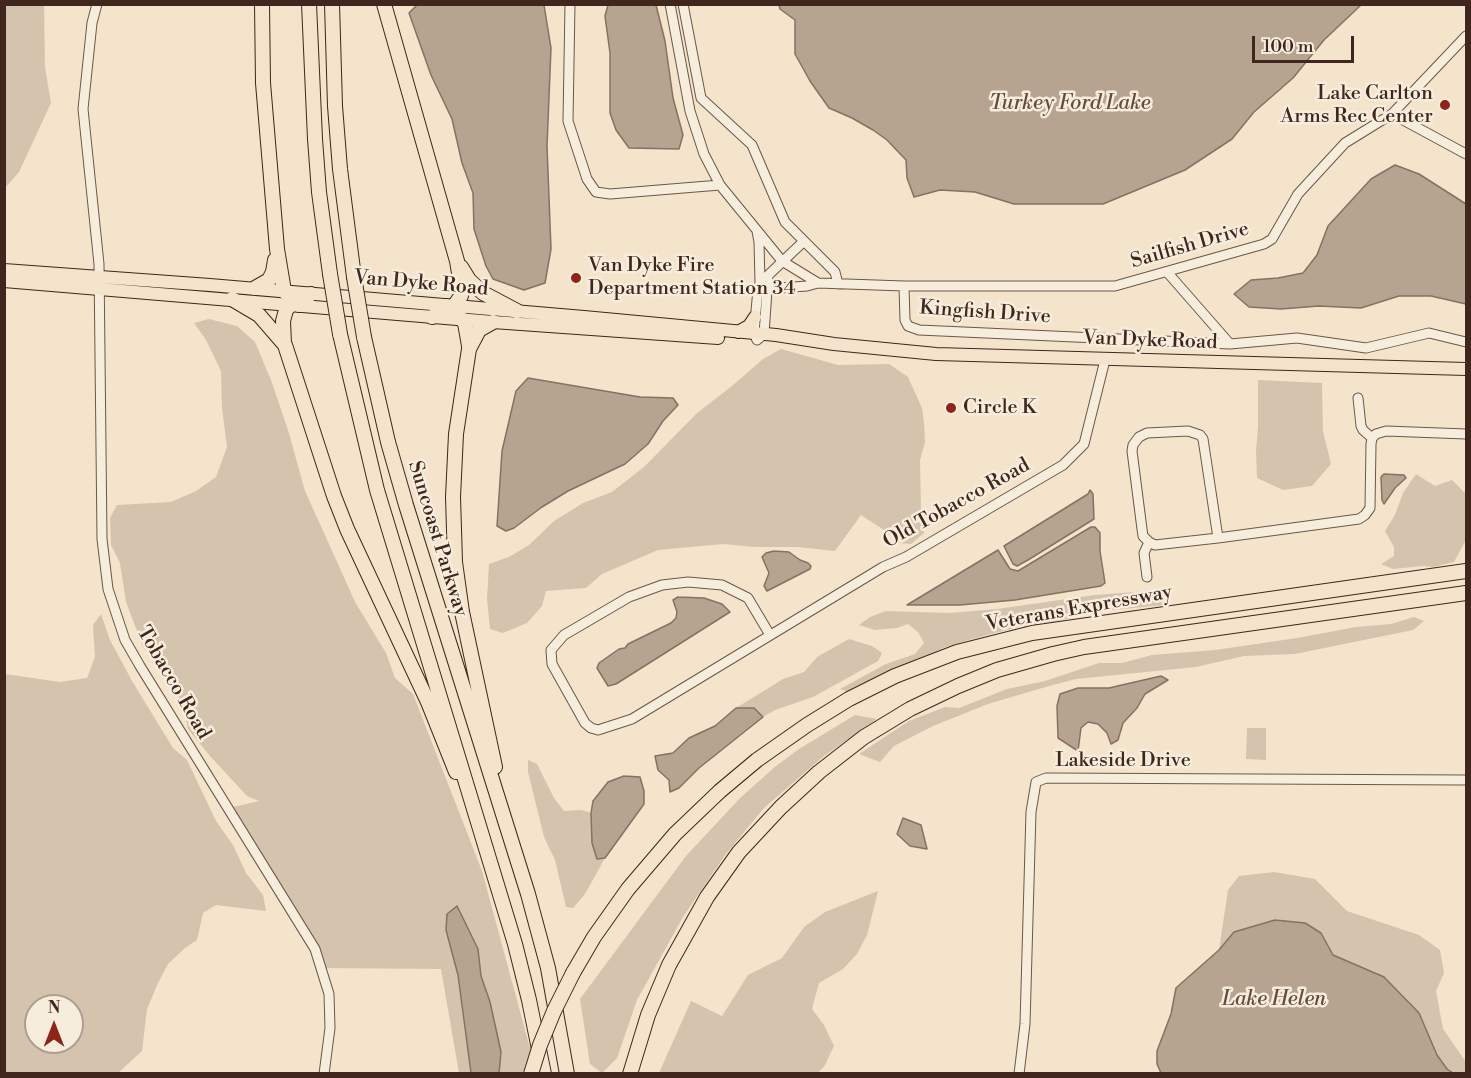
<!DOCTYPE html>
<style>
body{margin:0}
#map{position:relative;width:1471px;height:1078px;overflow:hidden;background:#f3e4cb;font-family:"Libre Bodoni",serif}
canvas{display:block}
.frame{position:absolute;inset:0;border:6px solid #41261d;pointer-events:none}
.north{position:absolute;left:24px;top:994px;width:60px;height:60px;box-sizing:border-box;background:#f7eddd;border:2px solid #ae9d90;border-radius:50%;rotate:0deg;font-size:16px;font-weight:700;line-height:24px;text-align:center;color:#41261d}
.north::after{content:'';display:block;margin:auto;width:21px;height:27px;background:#8f2418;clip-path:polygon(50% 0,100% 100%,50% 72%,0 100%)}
.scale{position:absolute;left:1252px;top:36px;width:102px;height:27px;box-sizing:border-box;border:3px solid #41261d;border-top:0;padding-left:8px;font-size:18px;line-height:21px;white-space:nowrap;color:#41261d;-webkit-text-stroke:4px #f7eddd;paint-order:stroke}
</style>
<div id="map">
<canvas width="1471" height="1078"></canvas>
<div class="frame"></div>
<div class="north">N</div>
<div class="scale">100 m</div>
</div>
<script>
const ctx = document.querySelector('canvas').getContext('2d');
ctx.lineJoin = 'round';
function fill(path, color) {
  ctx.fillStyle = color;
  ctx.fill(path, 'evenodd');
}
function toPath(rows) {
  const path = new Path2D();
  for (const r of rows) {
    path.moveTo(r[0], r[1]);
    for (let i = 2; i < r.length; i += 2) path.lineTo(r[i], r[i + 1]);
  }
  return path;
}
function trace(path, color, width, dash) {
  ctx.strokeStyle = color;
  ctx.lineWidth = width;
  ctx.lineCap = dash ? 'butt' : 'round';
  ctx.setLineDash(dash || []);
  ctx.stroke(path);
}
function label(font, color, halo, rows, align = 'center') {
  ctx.font = font + ' "Libre Bodoni",serif';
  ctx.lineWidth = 5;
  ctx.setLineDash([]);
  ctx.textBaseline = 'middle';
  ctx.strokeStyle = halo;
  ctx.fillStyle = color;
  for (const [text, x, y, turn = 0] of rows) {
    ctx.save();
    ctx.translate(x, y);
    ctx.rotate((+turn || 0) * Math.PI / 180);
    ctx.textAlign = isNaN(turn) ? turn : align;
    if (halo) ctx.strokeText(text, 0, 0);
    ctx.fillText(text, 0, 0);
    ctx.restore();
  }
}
const green = toPath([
 [5,4,44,5,45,67,51,103,19,172,5,188],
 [209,319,237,326,255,342,271,380,288,430,305,491,338,564,355,602,386,653,395,678,413,694,482,871,531,1052,526,1073,459,1073,441,969,319,968,309,942,229,808,259,801,247,796,210,756,188,729,183,703,143,647,126,602,120,563,111,545,110,518,117,505,171,502,196,491,216,477,227,447,222,408,221,371,206,340,194,323],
 [781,349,838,365,889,364,908,377,922,408,924,423,925,442,920,460,921,513,924,533,911,544,899,543,887,532,861,515,835,551,798,547,755,547,723,544,658,550,602,574,586,588,546,591,542,606,527,623,503,633,490,629,487,599,489,564,509,557,529,545,554,521,583,503,612,492,645,466,697,413,732,386,763,359],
 [1258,380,1322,383,1323,431,1331,464,1312,486,1283,490,1257,478,1256,451,1258,427],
 [1416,474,1435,486,1452,480,1466,494,1466,540,1454,562,1433,567,1423,566,1393,569,1381,564,1394,556,1394,547,1385,531,1395,515,1403,493],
 [1161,590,1170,593,1164,605,1093,612,1046,624,1018,627,969,640,943,648,899,671,868,681,848,692,840,689,886,664,915,654,924,643,918,632,908,624,897,628,875,630,859,625,870,617,886,611,950,613,997,609,1095,595],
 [101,614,110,640,132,681,173,748,187,760,216,821,233,845,246,873,263,895,266,911,216,905,203,913,197,940,185,948,168,964,158,983,147,1009,142,1051,118,1073,5,1073,5,674,60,682,87,678,95,657,93,625],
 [36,1006,72,1006,72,1042,36,1042],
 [1414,617,1424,621,1413,630,1295,654,1244,656,1196,667,1076,679,1049,686,988,704,933,726,894,746,880,762,859,754,909,721,945,707,959,708,1007,689,1045,681,1099,663,1122,663,1152,655,1215,650,1297,638,1356,627,1391,624],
 [849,639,872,646,882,653,878,661,813,697,775,710,763,717,754,708,736,708,783,679,804,672,817,657],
 [855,715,877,719,824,756,764,808,726,854,683,917,637,1000,617,1058,602,1073,590,1064,580,999,686,856,740,798,776,766,799,749],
 [1247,728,1266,728,1266,760,1246,759],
 [528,760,537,764,554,798,564,811,581,810,591,813,592,843,597,859,605,858,585,894,573,908,566,907,555,860,544,837,528,772],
 [1274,872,1315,879,1347,911,1419,935,1440,950,1444,973,1436,991,1443,1029,1466,1062,1466,1073,1453,1073,1447,1069,1437,1055,1419,1013,1384,977,1333,955,1321,933,1275,920,1234,932,1219,950,1228,890,1239,876],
 [878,891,867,935,857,954,843,969,819,983,812,1009,824,1025,834,1046,825,1065,818,1073,659,1073,691,1001,722,1016,748,975,782,958,804,927,825,912]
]);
const water = toPath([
 [417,5,544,5,551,48,547,146,551,249,545,283,524,290,493,279,486,266,474,229,473,193,462,163,452,119,431,75,409,13,417,5],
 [608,5,656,5,665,41,673,98,683,135,679,149,629,148,616,130,610,113,610,53,605,16,608,5],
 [779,5,779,4,1361,5,1324,40,1293,78,1254,112,1232,139,1185,170,1103,204,1014,204,975,192,940,190,914,197,907,178,906,160,887,140,873,130,852,118,829,108,810,81,795,54,795,20,780,9,779,5],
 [1395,165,1419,174,1466,204,1466,304,1431,296,1399,296,1361,308,1319,306,1281,309,1249,307,1234,294,1251,280,1278,278,1303,273,1317,255,1328,226,1371,179,1395,165],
 [528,378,640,397,673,398,678,405,663,421,648,444,625,464,568,491,542,507,514,528,506,531,497,526,502,451,516,391,528,378],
 [1384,474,1404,475,1406,478,1395,488,1384,504,1382,500,1381,477,1384,474],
 [1090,490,1093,494,1094,519,1028,560,1017,566,1013,564,1004,546,1088,494,1090,490],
 [1091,527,1095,527,1100,533,1100,551,1105,583,1101,586,1015,600,960,605,907,605,998,550,1010,569,1018,571,1091,527],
 [774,551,789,552,800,560,808,563,811,566,810,569,767,591,764,586,769,573,762,557,766,553,774,551],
 [678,597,704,598,722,604,730,612,616,684,608,686,597,668,599,663,619,649,625,648,628,644,671,623,676,618,677,612,673,600,678,597],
 [1161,676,1168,680,1145,694,1137,708,1123,723,1118,740,1111,744,1107,733,1098,724,1088,722,1081,728,1078,751,1058,738,1057,706,1060,694,1078,688,1109,688,1161,676],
 [736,708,754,708,763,717,699,768,679,788,670,792,669,780,658,770,655,756,673,753,689,738,715,726,736,708],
 [624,776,640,777,644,791,644,804,605,858,597,859,592,843,591,813,593,801,608,782,624,776],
 [903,818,921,825,927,849,910,846,897,834,903,818],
 [457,906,478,949,481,976,490,1002,501,1052,499,1073,471,1073,458,975,446,930,447,914,457,906],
 [1275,920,1305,923,1321,933,1333,955,1384,977,1419,1013,1437,1055,1447,1069,1453,1073,1161,1073,1157,1064,1157,1051,1171,1014,1176,988,1219,950,1234,932,1275,920]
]);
const minor = toPath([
 [97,4,92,23,83,109,99,264,102,539,108,589,125,640,140,666,315,949,329,994,330,1028,324,1074],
 [570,4,568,121,587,179,596,192,610,194,720,185],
 [670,4,690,111,704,154,720,185,782,261,818,283,904,286,1115,286,1264,244,1272,239,1298,194,1345,143,1392,114,1466,36],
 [683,4,701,98,752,145,785,222,835,272,838,284],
 [1392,114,1466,154],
 [757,231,759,242,760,283],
 [1167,272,1230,344],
 [768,276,764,334,757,340,754,333,758,289,760,283,803,242],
 [904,286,905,320,908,326,919,330,1230,344,1297,338,1366,348,1429,333,1466,342],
 [767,289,807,286,818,283],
 [1358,398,1361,426,1363,430,1372,438],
 [1218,538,1203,439,1200,435,1188,431,1147,433,1139,437,1133,445,1132,451,1142,529,1143,536,1149,542,1155,545,1218,538,1359,519,1365,515,1370,508,1371,444,1372,438,1376,434,1386,431,1466,434],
 [1147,577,1144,553,1149,542],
 [770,635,748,598,722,585,688,582,662,585,629,597,564,635,551,650,552,664,585,723,591,728,598,730,632,719,883,567,906,557,1063,465,1084,444,1105,360],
 [1019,1074,1025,1024,1031,812,1036,782,1046,778,1466,780]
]);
const major = toPath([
 [4,270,210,285,584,317,776,335,834,344,936,354,1466,369],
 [4,281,493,322,718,338],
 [738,332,749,326,755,317]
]);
const highway = toPath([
 [262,4,263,83,277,249,284,291,299,305],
 [309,4,315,139,319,192,330,274],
 [332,4,335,106,340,169,354,277],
 [384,4,457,261,461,285,461,296,452,309,432,317],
 [461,267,469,280,483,293,517,311],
 [255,288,269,280,273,272,275,260],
 [232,299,259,315,285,345,334,496,347,529,428,702,456,772],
 [446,306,455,312,465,323,469,346],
 [493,322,479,330,469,349,456,434,453,497,455,562,462,612,495,767],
 [340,334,377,490,515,944,529,1000,544,1074],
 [364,337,388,442,406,505,528,894,548,968,567,1074],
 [284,343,283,321,286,310,293,302,311,294],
 [573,973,594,937,628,889,675,834,720,791,757,760,807,725,849,699,895,676,957,652,1032,633,1466,571],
 [630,1074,648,1015,669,965,707,897,739,852,781,807,819,772,864,737,910,709,958,686,997,670,1053,654,1084,647,1466,593]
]);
const highwayBridge = toPath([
 [330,274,340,334],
 [354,277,364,337],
 [531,1074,540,1045,554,1011,573,973]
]);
const markers = [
 [1445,105,6,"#8f2418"],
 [576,278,6,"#8f2418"],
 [951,408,6,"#8f2418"]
];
const poiNames = [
 ["Lake Carlton",1433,94,"right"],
 ["Arms Rec Center",1433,117,"right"],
 ["Van Dyke Fire",588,266],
 ["Department Station 34",588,289],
 ["Circle K",963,408]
];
const streetNames = [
 ["Sailfish Drive",1190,246,-16],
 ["Van Dyke Road",421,284,5],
 ["Kingfish Drive",985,313,4],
 ["Van Dyke Road",1150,341,2],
 ["Old Tobacco Road",957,504,-29],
 ["Suncoast Parkway",437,539,73],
 ["Veterans Expressway",1079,609,-10],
 ["Tobacco Road",173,683,60],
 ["Lakeside Drive",1123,761]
];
const waterNames = [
 ["Turkey Ford Lake",1070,104],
 ["Lake Helen",1274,1000]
];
fill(green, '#d5c4ad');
fill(water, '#b6a390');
trace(water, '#877162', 1.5);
trace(minor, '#6e5648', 11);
trace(major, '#41261d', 14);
trace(highway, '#41261d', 16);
trace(minor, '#f7eddd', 9);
trace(major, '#f3e4cb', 12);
trace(highway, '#f3e4cb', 14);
trace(highwayBridge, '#41261d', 16, []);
trace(highwayBridge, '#f3e4cb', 14);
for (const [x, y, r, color] of markers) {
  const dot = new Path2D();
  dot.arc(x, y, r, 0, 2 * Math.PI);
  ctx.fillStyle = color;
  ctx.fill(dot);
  trace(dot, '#f7eddd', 2);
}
label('20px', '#41261d', '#f7eddd', poiNames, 'left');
label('20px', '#41261d', '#f7eddd', streetNames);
label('italic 21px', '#644c40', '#f7eddd', waterNames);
</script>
